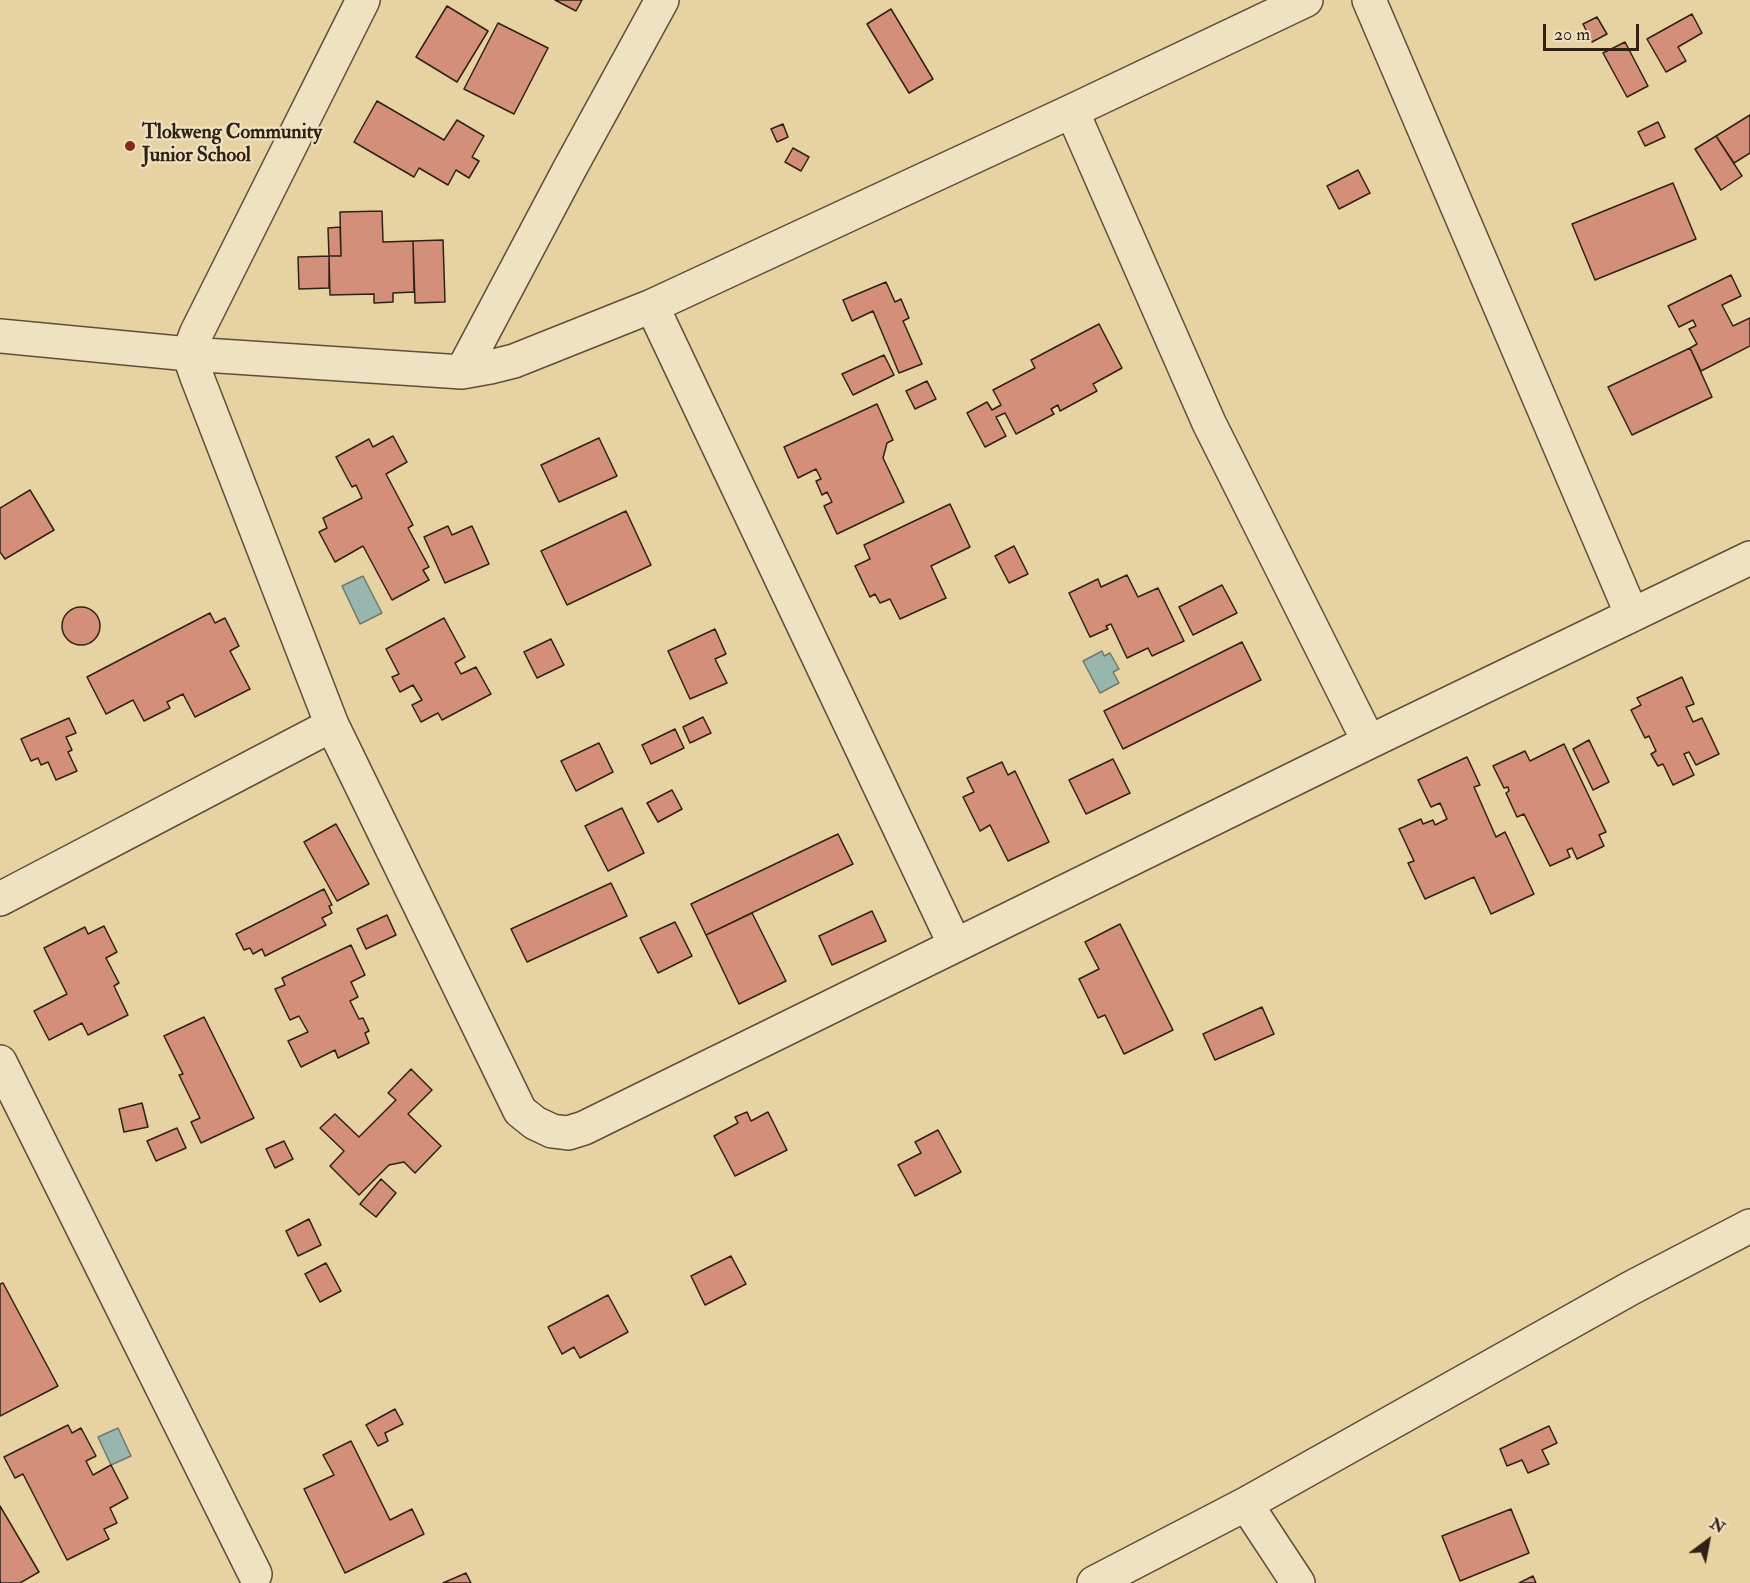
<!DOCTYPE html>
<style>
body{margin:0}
#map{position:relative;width:1750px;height:1583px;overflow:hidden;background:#e7d3a2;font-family:"IM FELL Double Pica",serif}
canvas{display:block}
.north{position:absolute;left:1678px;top:1511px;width:60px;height:60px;-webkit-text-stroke:4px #efe2c3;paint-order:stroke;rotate:32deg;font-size:16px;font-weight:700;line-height:24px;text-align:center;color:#302115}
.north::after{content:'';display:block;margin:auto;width:21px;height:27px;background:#302115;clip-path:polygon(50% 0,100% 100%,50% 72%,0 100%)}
.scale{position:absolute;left:1543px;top:24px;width:96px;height:27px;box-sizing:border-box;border:3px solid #302115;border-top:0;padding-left:8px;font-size:18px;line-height:21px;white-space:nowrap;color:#302115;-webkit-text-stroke:4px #efe2c3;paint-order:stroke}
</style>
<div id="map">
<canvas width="1750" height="1583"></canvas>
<div class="north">N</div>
<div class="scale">20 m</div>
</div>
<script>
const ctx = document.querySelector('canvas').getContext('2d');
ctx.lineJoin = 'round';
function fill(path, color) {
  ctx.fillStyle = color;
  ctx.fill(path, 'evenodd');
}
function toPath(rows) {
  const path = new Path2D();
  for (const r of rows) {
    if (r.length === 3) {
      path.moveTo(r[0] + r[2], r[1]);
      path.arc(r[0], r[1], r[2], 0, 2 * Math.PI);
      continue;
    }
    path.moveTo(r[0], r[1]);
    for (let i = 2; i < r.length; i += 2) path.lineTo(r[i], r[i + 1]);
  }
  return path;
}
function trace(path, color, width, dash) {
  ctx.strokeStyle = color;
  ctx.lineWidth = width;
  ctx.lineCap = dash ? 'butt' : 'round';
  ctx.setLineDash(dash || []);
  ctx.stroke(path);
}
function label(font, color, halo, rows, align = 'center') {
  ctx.font = font + ' "IM FELL Double Pica",serif';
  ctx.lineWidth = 4.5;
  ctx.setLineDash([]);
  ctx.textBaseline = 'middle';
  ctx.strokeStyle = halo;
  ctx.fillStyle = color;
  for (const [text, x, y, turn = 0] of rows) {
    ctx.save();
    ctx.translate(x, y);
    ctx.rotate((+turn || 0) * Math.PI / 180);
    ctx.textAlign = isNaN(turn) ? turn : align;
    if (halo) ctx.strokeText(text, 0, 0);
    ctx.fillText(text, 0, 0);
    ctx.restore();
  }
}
const water = toPath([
 [363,576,382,613,360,624,342,586,363,576],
 [1102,651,1104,656,1110,653,1119,669,1113,672,1119,683,1100,693,1083,661,1102,651],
 [118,1428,131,1456,111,1465,98,1437,118,1428]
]);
const building = toPath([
 [555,0,582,0,576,11,555,0],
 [447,6,488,31,457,82,416,57,447,6],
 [891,9,933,79,909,93,867,24,891,9],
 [1692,14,1702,33,1678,47,1686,61,1666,72,1647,39,1692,14],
 [1597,17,1607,34,1592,42,1583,24,1597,17],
 [498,23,548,48,514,114,464,89,498,23],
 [1625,42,1648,86,1627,97,1603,53,1625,42],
 [377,101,444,140,457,120,484,136,472,157,479,161,469,178,456,170,448,185,419,168,414,177,354,142,377,101],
 [1750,115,1750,153,1734,163,1716,136,1750,115],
 [1658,122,1665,137,1645,146,1638,132,1658,122],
 [783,124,788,137,777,142,771,129,783,124],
 [1716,136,1742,176,1721,190,1695,149,1716,136],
 [793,148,809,157,801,171,785,162,793,148],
 [1358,170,1370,193,1339,209,1327,186,1358,170],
 [1673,183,1696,239,1595,280,1572,224,1673,183],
 [382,211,383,242,413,241,414,292,393,293,393,302,374,303,374,294,330,295,329,256,341,256,340,212,382,211],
 [340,227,341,256,329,256,328,228,340,227],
 [443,240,445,302,415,303,413,241,443,240],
 [329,256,329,288,299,289,298,257,329,256],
 [1731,275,1741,296,1722,305,1733,326,1750,318,1750,346,1701,371,1690,348,1697,344,1689,329,1696,326,1693,320,1679,327,1668,306,1731,275],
 [886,282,895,302,901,299,909,318,903,321,922,364,899,373,873,311,852,321,843,300,886,282],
 [1099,324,1122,368,1093,384,1097,391,1060,411,1058,405,1051,409,1054,414,1016,434,1005,413,996,417,1006,436,985,447,967,413,987,402,992,410,1001,405,993,390,1035,368,1031,360,1099,324],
 [1690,348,1712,397,1632,435,1608,387,1690,348],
 [884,355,894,375,853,395,842,374,884,355],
 [927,381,936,399,915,409,906,391,927,381],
 [877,404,893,440,887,443,883,458,904,502,837,534,824,506,832,502,827,492,822,495,816,481,821,479,816,469,798,478,784,447,877,404],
 [393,436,407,462,386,474,413,525,408,528,429,567,423,570,429,580,392,600,363,546,335,562,319,532,327,528,323,518,362,498,356,485,352,487,336,457,369,439,373,447,393,436],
 [599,438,617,476,559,502,541,465,599,438],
 [30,490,54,530,5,559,0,552,0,508,30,490],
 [950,504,970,547,931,566,946,598,900,619,890,599,880,603,875,594,870,597,855,566,870,559,864,545,950,504],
 [626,511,651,565,567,605,541,551,626,511],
 [448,526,452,535,472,526,489,564,445,583,424,537,448,526],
 [1014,546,1028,574,1009,583,995,556,1014,546],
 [1127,575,1138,597,1158,588,1184,641,1152,656,1148,648,1127,658,1111,624,1106,626,1108,629,1090,637,1069,593,1098,579,1101,587,1127,575],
 [1222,585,1237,613,1193,635,1179,607,1222,585],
 [81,626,19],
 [210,613,215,623,225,618,239,646,230,651,250,689,195,717,183,694,167,702,170,708,144,721,133,700,106,714,87,677,210,613],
 [444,618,465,657,455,663,461,674,476,667,491,694,442,720,438,713,421,722,412,705,422,700,413,685,400,692,392,677,399,674,386,649,444,618],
 [715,629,726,654,715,659,727,683,690,699,668,651,715,629],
 [551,639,564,665,537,678,524,652,551,639],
 [1242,642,1261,680,1123,749,1104,711,1242,642],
 [1682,677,1694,704,1686,707,1693,722,1702,718,1719,754,1696,765,1689,752,1684,754,1694,775,1673,785,1663,764,1658,766,1651,754,1656,751,1649,736,1645,738,1631,710,1641,705,1637,698,1682,677],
 [703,717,711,733,690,743,683,727,703,717],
 [69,718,76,733,66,737,72,750,68,752,77,771,56,780,48,762,41,765,38,758,31,761,21,739,69,718],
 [675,729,684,748,651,764,642,745,675,729],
 [1589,740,1609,782,1593,790,1573,749,1589,740],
 [599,743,613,772,576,791,561,761,599,743],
 [1564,744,1606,832,1599,835,1604,846,1577,859,1572,848,1567,850,1570,857,1550,866,1524,814,1517,817,1506,793,1509,791,1508,787,1504,788,1493,766,1525,751,1530,761,1564,744],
 [1467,757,1480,785,1474,787,1496,837,1505,832,1534,894,1491,914,1474,877,1425,899,1408,863,1414,861,1399,829,1421,819,1423,824,1433,820,1435,825,1447,819,1440,803,1431,807,1418,780,1467,757],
 [1113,759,1130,793,1086,814,1069,780,1113,759],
 [1002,762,1008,775,1015,771,1049,842,1008,861,990,825,980,831,963,797,974,792,967,778,1002,762],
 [672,790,682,809,658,822,647,803,672,790],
 [622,808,644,853,608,871,585,826,622,808],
 [336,824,369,884,337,901,304,842,336,824],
 [838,834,853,864,706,935,691,904,838,834],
 [611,883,627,916,527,962,511,929,611,883],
 [324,889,332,905,329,906,332,913,322,918,326,925,265,956,262,949,253,954,250,948,244,950,236,934,324,889],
 [872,911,886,941,832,965,819,936,872,911],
 [752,913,786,981,739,1004,706,935,752,913],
 [387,915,396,935,366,949,357,929,387,915],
 [675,922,692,956,658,973,640,938,675,922],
 [1120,924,1173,1030,1124,1054,1105,1015,1098,1018,1079,979,1099,969,1085,942,1120,924],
 [104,926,117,952,106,958,119,983,114,986,128,1015,88,1035,82,1023,49,1040,34,1011,67,994,44,948,85,927,88,934,104,926],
 [351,945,365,975,351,982,358,997,350,1001,359,1019,363,1018,369,1031,365,1033,369,1043,338,1058,335,1050,301,1067,288,1041,308,1032,299,1016,290,1020,275,989,285,985,282,978,351,945],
 [1262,1007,1274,1034,1215,1060,1203,1034,1262,1007],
 [204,1017,254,1118,201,1143,191,1122,200,1118,179,1075,183,1074,164,1036,204,1017],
 [411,1069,432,1090,408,1114,441,1146,415,1173,404,1162,389,1165,359,1195,330,1166,344,1151,320,1128,335,1114,359,1137,396,1100,388,1093,411,1069],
 [142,1103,148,1127,124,1132,119,1109,142,1103],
 [747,1112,751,1121,768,1112,787,1150,735,1176,714,1136,738,1123,735,1117,747,1112],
 [177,1128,186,1148,156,1161,147,1141,177,1128],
 [938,1130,961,1172,915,1196,898,1165,921,1153,915,1142,938,1130],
 [284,1141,293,1159,275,1168,266,1149,284,1141],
 [381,1179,396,1193,376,1217,360,1204,381,1179],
 [309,1219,321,1245,298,1256,286,1231,309,1219],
 [731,1256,746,1284,705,1305,691,1276,731,1256],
 [326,1263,341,1291,320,1302,305,1274,326,1263],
 [3,1283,58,1386,0,1416,0,1284,3,1283],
 [608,1295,628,1332,580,1358,574,1347,562,1354,548,1327,608,1295],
 [395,1409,403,1424,385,1433,388,1441,378,1446,366,1425,395,1409],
 [68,1425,72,1433,81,1428,96,1456,86,1461,93,1475,111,1465,128,1498,110,1508,117,1523,104,1529,109,1539,67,1560,23,1474,15,1478,4,1457,68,1425],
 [1549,1426,1557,1443,1542,1450,1549,1464,1528,1473,1522,1460,1507,1466,1500,1449,1549,1426],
 [351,1441,390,1520,412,1509,424,1534,345,1573,304,1489,334,1475,323,1455,351,1441],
 [0,1506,39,1572,20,1583,1,1583,0,1581,0,1506],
 [1511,1509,1529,1553,1460,1581,1442,1536,1511,1509],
 [466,1573,471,1583,443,1583,466,1573],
 [1533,1576,1536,1583,1519,1583,1533,1576]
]);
const minor = toPath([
 [363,0,196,334,189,354,197,377,332,725,520,1111,535,1123,552,1131,568,1133,584,1128,1369,742,1750,558],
 [1369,0,1632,615],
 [1072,111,1209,423,1369,742],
 [652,306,955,945],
 [0,336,189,354,462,372,490,367,514,361,652,306,1072,111,1306,0],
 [462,372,569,170,662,0],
 [0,899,332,725],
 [0,1062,255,1574],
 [1246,1504,1298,1583],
 [1094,1583,1246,1504,1631,1288,1750,1226]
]);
const markers = [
 [130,146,6,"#8f2418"]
];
const poiNames = [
 ["Tlokweng Community",142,134],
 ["Junior School",142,157]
];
fill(water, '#98b6ae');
trace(water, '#6e7a71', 1.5);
fill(building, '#d48f7b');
trace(building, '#302115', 1.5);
trace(minor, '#5e4e38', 36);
trace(minor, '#efe2c3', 33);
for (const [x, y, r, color] of markers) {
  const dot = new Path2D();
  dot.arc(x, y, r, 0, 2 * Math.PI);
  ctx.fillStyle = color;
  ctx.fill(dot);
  trace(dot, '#efe2c3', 2);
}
label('bold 20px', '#302115', '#efe2c3', poiNames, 'left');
</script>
